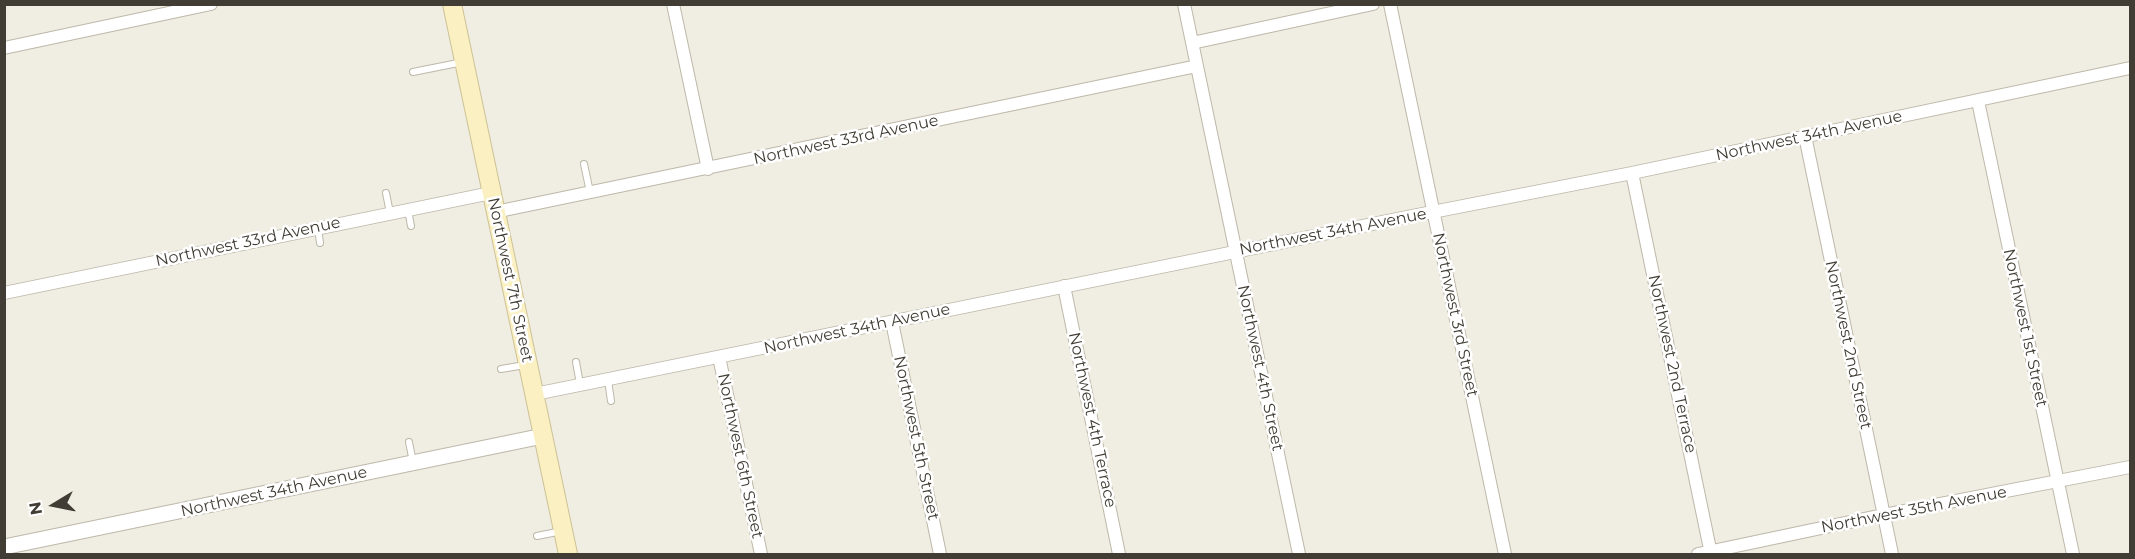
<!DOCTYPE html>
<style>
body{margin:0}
#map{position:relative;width:2135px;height:559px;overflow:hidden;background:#f0ede3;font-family:Montserrat,sans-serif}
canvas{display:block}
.frame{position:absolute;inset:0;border:6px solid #413d34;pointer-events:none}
.north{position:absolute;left:24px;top:475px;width:60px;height:60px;-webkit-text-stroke:4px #fff;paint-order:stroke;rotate:260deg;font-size:16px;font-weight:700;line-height:24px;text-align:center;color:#413d34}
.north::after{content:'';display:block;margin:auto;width:21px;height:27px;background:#413d34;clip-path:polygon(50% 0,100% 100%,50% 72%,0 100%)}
</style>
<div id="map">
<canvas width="2135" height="559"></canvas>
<div class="frame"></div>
<div class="north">N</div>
</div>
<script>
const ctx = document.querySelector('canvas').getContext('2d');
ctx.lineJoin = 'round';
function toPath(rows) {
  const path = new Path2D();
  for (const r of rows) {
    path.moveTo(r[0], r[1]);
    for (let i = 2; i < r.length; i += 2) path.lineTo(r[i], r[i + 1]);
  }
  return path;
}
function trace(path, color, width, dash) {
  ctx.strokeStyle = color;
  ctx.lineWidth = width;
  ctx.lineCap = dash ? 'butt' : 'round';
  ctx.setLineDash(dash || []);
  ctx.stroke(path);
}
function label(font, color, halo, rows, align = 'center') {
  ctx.font = font + ' Montserrat,sans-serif';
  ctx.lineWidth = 5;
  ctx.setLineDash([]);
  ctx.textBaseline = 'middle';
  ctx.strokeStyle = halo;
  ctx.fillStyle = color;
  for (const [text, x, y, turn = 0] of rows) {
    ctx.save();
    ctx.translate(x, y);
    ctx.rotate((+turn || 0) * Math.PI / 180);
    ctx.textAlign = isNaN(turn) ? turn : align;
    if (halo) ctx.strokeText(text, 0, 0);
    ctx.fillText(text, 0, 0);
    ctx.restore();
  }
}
const service = toPath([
 [413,72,463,62],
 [584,164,590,192],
 [386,193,390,213],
 [408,210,411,226],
 [318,228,320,243],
 [576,362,580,384],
 [501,369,525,365],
 [608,380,611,401],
 [409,442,413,462],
 [537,536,562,531]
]);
const minor = toPath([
 [673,4,708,169],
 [1184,4,1299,554],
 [1390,4,1505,554],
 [1192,43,1373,4],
 [4,48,211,4],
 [1978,101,2073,554],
 [1805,136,1892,554],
 [1632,173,1711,554],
 [495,212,1197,66],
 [1064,286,1119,554],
 [4,293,491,193],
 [892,322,940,554],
 [719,357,761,554],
 [535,394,1412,216,1632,173,2130,68],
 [1698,554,1883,515,2130,467]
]);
const tertiary = toPath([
 [4,547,543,436]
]);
const secondary = toPath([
 [452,4,568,554]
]);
const streetNames = [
 ["Northwest 34th Avenue",1809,136,-12],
 ["Northwest 33rd Avenue",846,140,-12],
 ["Northwest 34th Avenue",1333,232,-11],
 ["Northwest 33rd Avenue",248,242,-12],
 ["Northwest 7th Street",510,280,78],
 ["Northwest 3rd Street",1455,315,78],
 ["Northwest 1st Street",2025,328,78],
 ["Northwest 34th Avenue",857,329,-12],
 ["Northwest 2nd Street",1848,345,78],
 ["Northwest 2nd Terrace",1672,364,78],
 ["Northwest 4th Street",1260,368,78],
 ["Northwest 4th Terrace",1092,420,78],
 ["Northwest 5th Street",916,438,78],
 ["Northwest 6th Street",740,456,78],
 ["Northwest 34th Avenue",274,492,-12],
 ["Northwest 35th Avenue",1914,510,-11]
];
trace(service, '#beb8a9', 8);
trace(minor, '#beb8a9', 14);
trace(tertiary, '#beb8a9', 17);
trace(secondary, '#cdc295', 20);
trace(service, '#fff', 6);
trace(minor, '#fff', 12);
trace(tertiary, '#fff', 15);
trace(secondary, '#faf0c2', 18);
label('16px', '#413d34', '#fff', streetNames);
</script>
